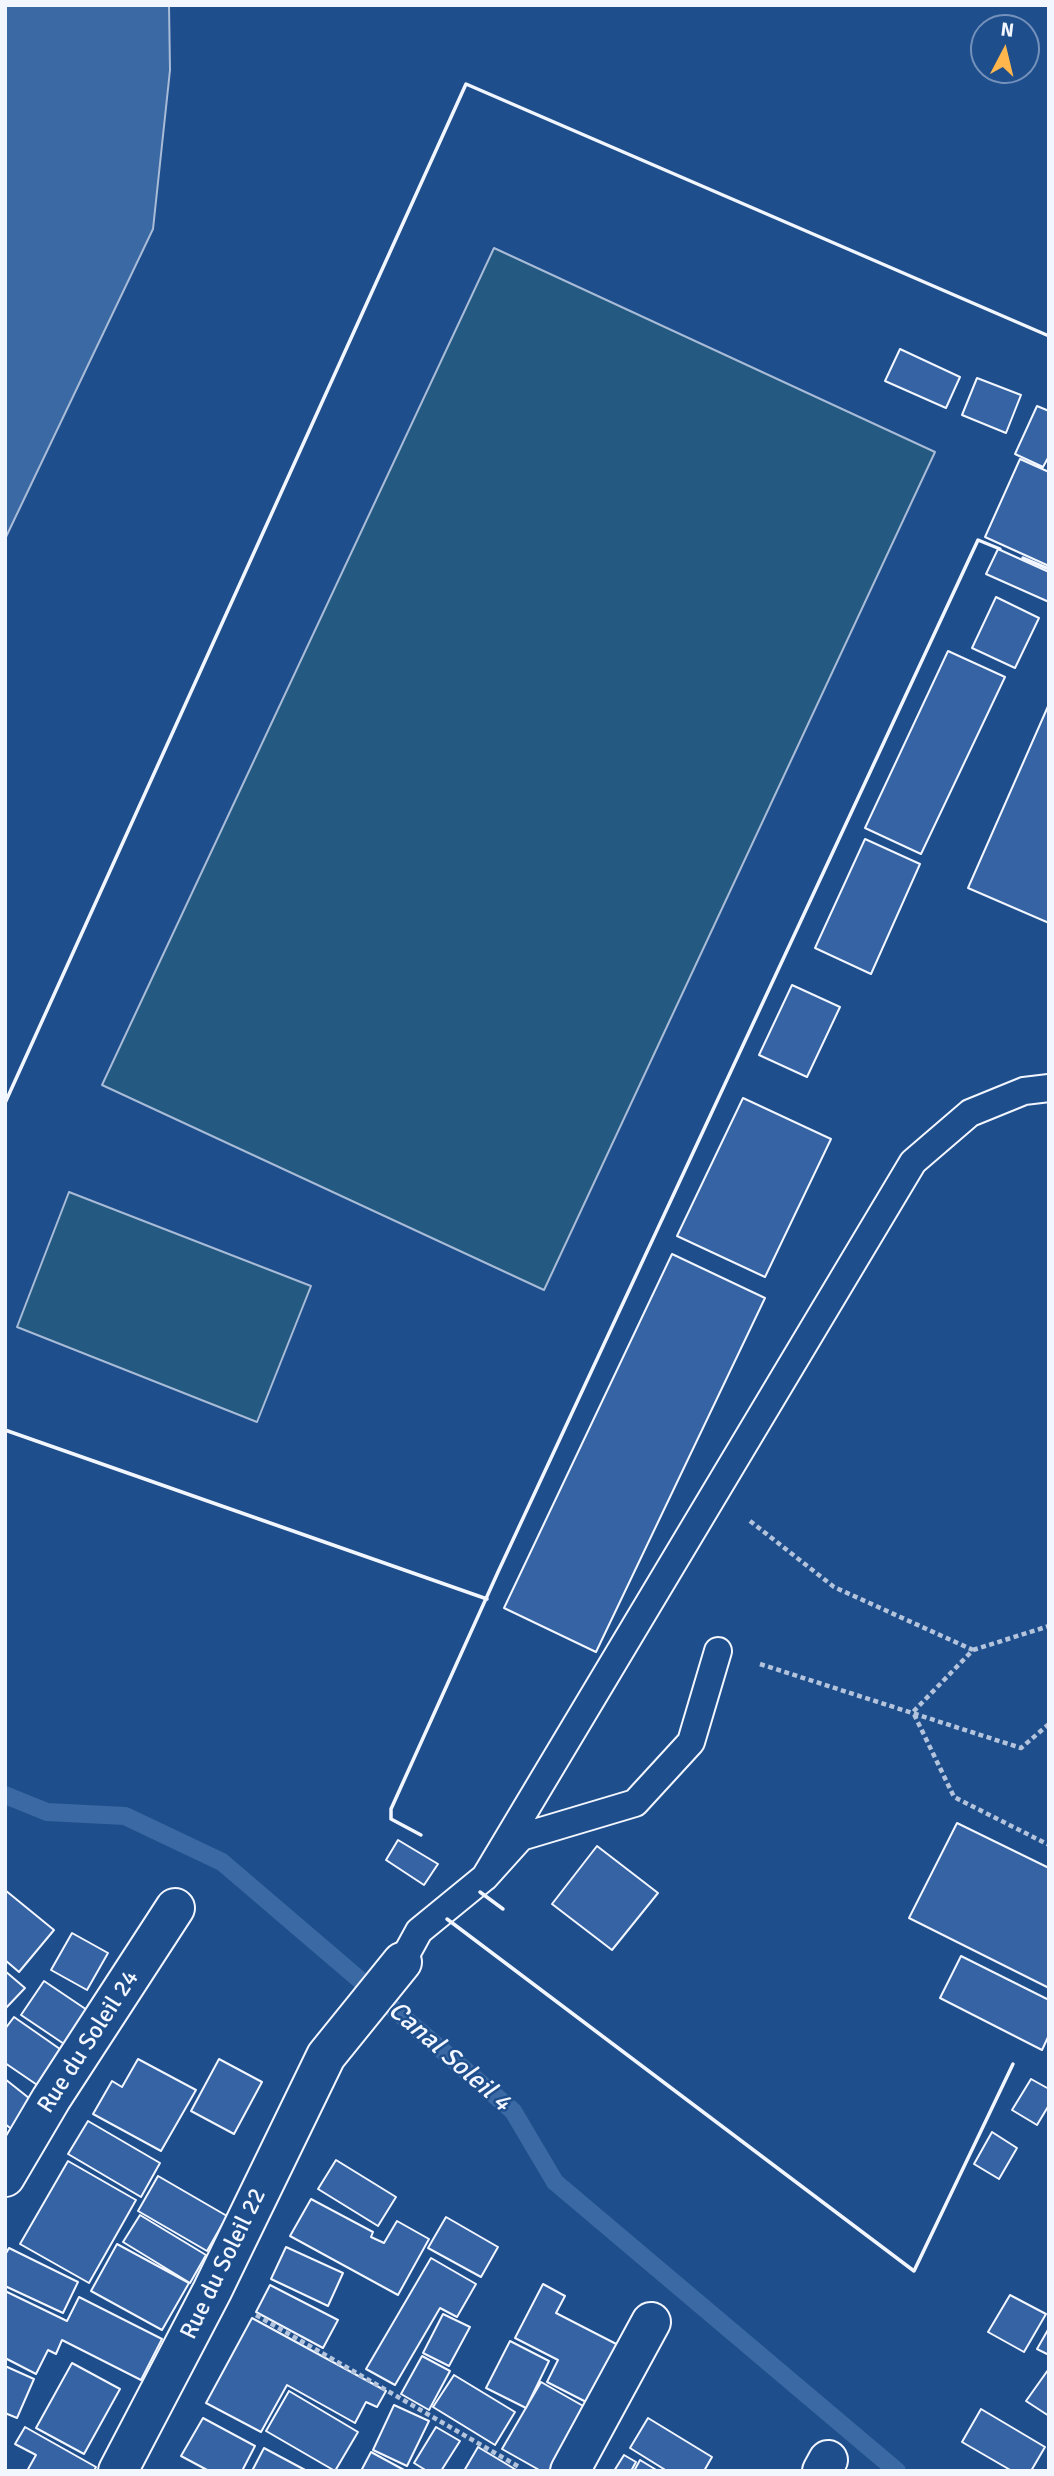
<!DOCTYPE html>
<style>
body{margin:0}
#map{position:relative;width:1054px;height:2476px;overflow:hidden;background:#1f4e8c;font-family:Signika,sans-serif}
canvas{display:block}
.frame{position:absolute;inset:0;border:7px solid #f2f6ff;pointer-events:none}
.north{position:absolute;left:970px;top:14px;width:70px;height:70px;box-sizing:border-box;background:#1f4e8c;border:2px solid #7391ba;border-radius:50%;rotate:7deg;font-size:19px;font-weight:700;line-height:28px;text-align:center;color:#f2f6ff}
.north::after{content:'';display:block;margin:auto;width:24px;height:32px;background:#ffb74d;clip-path:polygon(50% 0,100% 100%,50% 72%,0 100%)}
</style>
<div id="map">
<canvas width="1054" height="2476"></canvas>
<div class="frame"></div>
<div class="north">N</div>
</div>
<script>
const ctx = document.querySelector('canvas').getContext('2d');
ctx.lineJoin = 'round';
function fill(path, color) {
  ctx.fillStyle = color;
  ctx.fill(path, 'evenodd');
}
function toPath(rows) {
  const path = new Path2D();
  for (const r of rows) {
    path.moveTo(r[0], r[1]);
    for (let i = 2; i < r.length; i += 2) path.lineTo(r[i], r[i + 1]);
  }
  return path;
}
function trace(path, color, width, dash) {
  ctx.strokeStyle = color;
  ctx.lineWidth = width;
  ctx.lineCap = dash ? 'butt' : 'round';
  ctx.setLineDash(dash || []);
  ctx.stroke(path);
}
function label(font, color, halo, rows, align = 'center') {
  ctx.font = font + ' Signika,sans-serif';
  ctx.lineWidth = 5;
  ctx.setLineDash([]);
  ctx.textBaseline = 'middle';
  ctx.strokeStyle = halo;
  ctx.fillStyle = color;
  for (const [text, x, y, turn = 0] of rows) {
    ctx.save();
    ctx.translate(x, y);
    ctx.rotate((+turn || 0) * Math.PI / 180);
    ctx.textAlign = isNaN(turn) ? turn : align;
    if (halo) ctx.strokeText(text, 0, 0);
    ctx.fillText(text, 0, 0);
    ctx.restore();
  }
}
const green = toPath([
 [494,248,935,452,544,1290,102,1085,494,248],
 [69,1192,311,1286,257,1422,17,1327,69,1192]
]);
const water = toPath([
 [5,5,169,5,170,70,153,229,5,539,5,5]
]);
const stream = toPath([
 [5,1795,47,1812,125,1816,222,1862,513,2111,555,2182,897,2471]
]);
const building = toPath([
 [900,349,960,377,946,408,885,381,900,349],
 [977,378,1021,395,1006,433,962,415,977,378],
 [1037,406,1049,411,1049,456,1043,467,1015,454,1037,406],
 [1020,459,1049,472,1049,566,985,537,1020,459],
 [998,549,1049,572,1049,602,986,574,998,549],
 [996,597,1039,618,1015,668,972,648,996,597],
 [948,651,1005,677,921,854,865,828,948,651],
 [1049,704,1049,923,968,888,1049,704],
 [865,839,920,864,871,974,815,948,865,839],
 [792,985,840,1007,807,1077,759,1055,792,985],
 [743,1098,831,1139,765,1277,677,1236,743,1098],
 [672,1254,765,1298,596,1652,504,1608,672,1254],
 [957,1823,1049,1868,1049,1988,909,1918,957,1823],
 [398,1840,438,1864,424,1885,386,1860,398,1840],
 [597,1846,658,1893,612,1950,552,1904,597,1846],
 [5,1890,54,1930,19,1972,5,1960,5,1890],
 [72,1933,108,1953,87,1990,51,1970,72,1933],
 [961,1956,1049,2000,1049,2035,1042,2050,940,1998,961,1956],
 [5,1971,25,1988,5,2009,5,1971],
 [44,1981,96,2016,73,2050,21,2015,44,1981],
 [14,2017,70,2056,46,2091,5,2063,5,2029,14,2017],
 [138,2059,196,2090,161,2151,93,2114,112,2081,122,2087,138,2059],
 [219,2059,262,2082,234,2134,191,2111,219,2059],
 [5,2079,39,2106,18,2134,5,2124,5,2079],
 [1031,2079,1049,2089,1049,2105,1037,2125,1012,2110,1031,2079],
 [88,2121,160,2163,141,2197,68,2154,88,2121],
 [992,2132,1017,2148,999,2179,974,2164,992,2132],
 [336,2160,396,2197,378,2226,318,2189,336,2160],
 [68,2161,136,2200,89,2283,20,2244,68,2161],
 [158,2176,227,2216,207,2251,138,2211,158,2176],
 [311,2199,373,2232,371,2237,384,2243,397,2221,429,2239,398,2295,290,2236,311,2199],
 [140,2215,206,2255,190,2283,123,2242,140,2215],
 [446,2217,498,2247,481,2277,428,2248,446,2217],
 [117,2244,189,2283,162,2330,91,2291,117,2244],
 [286,2247,343,2273,328,2306,271,2279,286,2247],
 [9,2248,78,2282,63,2313,5,2286,5,2255,9,2248],
 [431,2258,476,2284,457,2317,440,2308,395,2385,366,2369,431,2258],
 [543,2284,565,2296,556,2313,626,2349,596,2407,547,2382,558,2360,515,2338,543,2284],
 [270,2285,338,2320,323,2348,256,2312,270,2285],
 [5,2291,67,2321,79,2297,162,2339,141,2380,62,2340,56,2354,48,2350,36,2374,5,2358,5,2291],
 [1010,2295,1046,2314,1024,2352,988,2332,1010,2295],
 [443,2314,470,2327,449,2366,423,2353,443,2314],
 [252,2318,386,2391,377,2407,366,2402,355,2423,287,2385,261,2432,206,2403,252,2318],
 [1049,2328,1049,2355,1037,2349,1049,2328],
 [510,2341,549,2361,526,2408,486,2388,510,2341],
 [422,2356,450,2371,429,2410,401,2394,422,2356],
 [72,2363,120,2389,84,2454,36,2428,72,2363],
 [5,2366,34,2379,17,2418,5,2413,5,2366],
 [1048,2370,1049,2370,1049,2416,1026,2401,1048,2370],
 [454,2375,515,2412,495,2445,433,2407,454,2375],
 [541,2382,592,2411,557,2471,541,2471,502,2449,541,2382],
 [289,2391,358,2432,335,2471,266,2431,289,2391],
 [394,2405,429,2421,407,2466,373,2450,394,2405],
 [981,2409,1045,2447,1031,2471,1012,2471,962,2442,981,2409],
 [203,2418,255,2446,242,2471,209,2471,181,2456,203,2418],
 [648,2418,712,2457,704,2471,667,2471,630,2448,648,2418],
 [25,2427,96,2467,94,2471,27,2471,36,2455,15,2444,25,2427],
 [436,2427,460,2441,441,2471,427,2471,414,2463,436,2427],
 [478,2447,518,2471,464,2471,478,2447],
 [264,2448,307,2471,252,2471,264,2448],
 [371,2452,406,2471,361,2471,371,2452],
 [624,2455,636,2462,631,2471,614,2471,624,2455],
 [640,2460,658,2471,634,2471,640,2460]
]);
const path = toPath([
 [750,1521,834,1587,973,1650,913,1712,954,1797,1049,1845],
 [973,1650,1049,1626],
 [760,1664,1021,1748,1049,1724],
 [256,2315,521,2468]
]);
const lane = toPath([
 [485,1877,913,1162,970,1113,1024,1091,1049,1088],
 [402,1962,419,1931,485,1877,521,1837,635,1803,691,1742,718,1651]
]);
const street = toPath([
 [5,2177,51,2099,175,1908],
 [118,2471,212,2291,326,2056,402,1962],
 [570,2471,651,2322],
 [822,2471,828,2460]
]);
const wall = toPath([
 [1023,558,1049,569],
 [5,1103,466,84,1049,336],
 [5,1430,487,1599],
 [421,1835,391,1819,391,1809,498,1572,978,540,1000,549],
 [480,1892,503,1909],
 [447,1919,914,2271,1013,2064]
]);
const streetNames = [
 ["Rue du Soleil 24",89,2042,-57],
 ["Rue du Soleil 22",224,2264,-64]
];
const waterNames = [
 ["Canal Soleil 4",449,2057,41]
];
fill(green, '#245a82');
trace(green, '#a8bbd7', 2);
fill(water, '#3b69a3');
trace(water, '#a8bbd7', 2);
trace(stream, '#3b69a3', 18);
fill(building, '#3563a3');
trace(building, '#f2f6ff', 2);
trace(lane, '#f2f6ff', 30);
trace(street, '#f2f6ff', 42);
trace(path, '#b3c4dc', 4.5, [5, 3.5]);
trace(lane, '#1f4e8c', 26);
trace(street, '#1f4e8c', 38);
trace(wall, '#f2f6ff', 3.5);
label('24px', '#f2f6ff', '#1f4e8c', streetNames);
label('italic 26px', '#f2f6ff', '#1f4e8c', waterNames);
</script>
